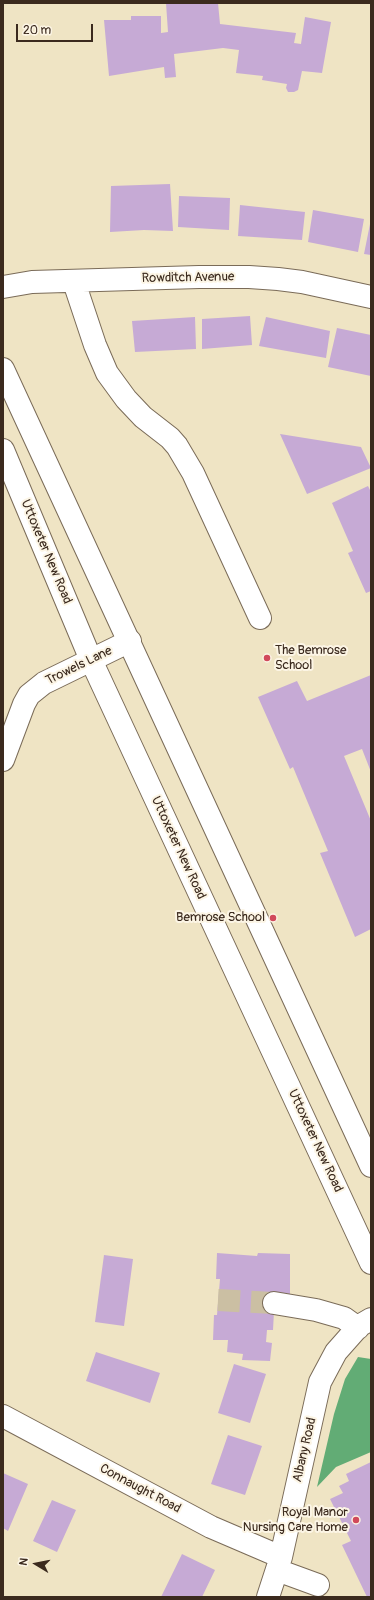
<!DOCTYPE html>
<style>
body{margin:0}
#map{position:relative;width:374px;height:1600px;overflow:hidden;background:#efe4c4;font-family:Pangolin,sans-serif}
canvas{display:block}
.frame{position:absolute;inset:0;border:4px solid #3b2a1e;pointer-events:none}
.north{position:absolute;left:16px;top:1544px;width:40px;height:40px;-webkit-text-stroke:3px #fcf5e5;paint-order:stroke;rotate:280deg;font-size:11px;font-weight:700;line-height:16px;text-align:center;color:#3b2a1e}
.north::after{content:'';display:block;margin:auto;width:14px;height:18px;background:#3b2a1e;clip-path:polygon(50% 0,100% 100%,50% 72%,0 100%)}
.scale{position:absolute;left:16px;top:24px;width:77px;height:18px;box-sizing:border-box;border:2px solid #3b2a1e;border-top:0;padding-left:5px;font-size:12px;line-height:14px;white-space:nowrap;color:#3b2a1e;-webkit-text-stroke:3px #fcf5e5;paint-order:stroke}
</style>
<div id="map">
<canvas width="374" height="1600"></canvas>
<div class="frame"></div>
<div class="north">N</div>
<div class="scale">20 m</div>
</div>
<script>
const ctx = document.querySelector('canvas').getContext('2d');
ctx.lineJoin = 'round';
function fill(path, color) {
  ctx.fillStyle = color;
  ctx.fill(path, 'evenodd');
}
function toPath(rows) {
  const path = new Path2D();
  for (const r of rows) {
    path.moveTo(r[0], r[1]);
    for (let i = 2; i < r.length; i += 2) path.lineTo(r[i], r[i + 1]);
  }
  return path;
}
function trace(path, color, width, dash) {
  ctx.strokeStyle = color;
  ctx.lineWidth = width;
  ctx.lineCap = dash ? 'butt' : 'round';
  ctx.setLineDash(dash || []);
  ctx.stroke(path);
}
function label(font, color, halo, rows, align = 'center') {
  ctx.font = font + ' Pangolin,sans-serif';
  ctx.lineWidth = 4;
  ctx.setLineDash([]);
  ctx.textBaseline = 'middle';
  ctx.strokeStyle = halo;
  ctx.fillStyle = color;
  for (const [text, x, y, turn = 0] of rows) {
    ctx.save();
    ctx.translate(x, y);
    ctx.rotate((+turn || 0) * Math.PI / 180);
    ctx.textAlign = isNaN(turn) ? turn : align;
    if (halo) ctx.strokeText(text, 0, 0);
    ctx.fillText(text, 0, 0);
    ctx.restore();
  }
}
const forest = toPath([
 [358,1357,371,1359,371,1452,336,1467,317,1487,334,1414,345,1379]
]);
const building = toPath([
 [166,3,218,3,220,24,296,33,294,43,301,44,305,17,331,22,322,73,302,71,298,90,294,92,288,92,286,88,287,84,262,80,263,76,236,73,239,50,223,48,174,54,176,77,165,78,164,67,109,76,104,20,131,20,131,16,161,16,161,33,168,32],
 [170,184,173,231,144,230,110,232,111,186],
 [179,196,230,198,229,230,178,227],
 [240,205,305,212,302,240,238,236],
 [313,210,364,219,358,252,308,242],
 [370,224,371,224,371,255,364,254],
 [250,316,252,345,202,349,202,319],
 [195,317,196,349,135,352,132,321],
 [266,317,330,331,326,358,259,346],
 [337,328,371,335,371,376,328,367],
 [280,434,361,447,371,468,307,494],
 [368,486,371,492,371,591,366,593,348,553,353,551,332,503],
 [371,675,371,772,362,749,344,756,371,821,371,929,355,937,320,853,328,851,293,767,290,769,258,697,297,681,307,701],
 [217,1253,257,1256,258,1253,290,1254,290,1294,275,1293,273,1330,267,1330,266,1342,272,1343,270,1361,242,1360,243,1354,227,1352,228,1340,213,1340,214,1315,217,1315,220,1279,216,1279],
 [104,1255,133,1259,124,1326,95,1322],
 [96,1352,160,1373,150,1403,86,1381],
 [234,1364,266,1374,250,1423,218,1413],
 [228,1435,262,1446,245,1495,211,1484],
 [371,1462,371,1597,367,1597,342,1545,351,1541,330,1499,343,1493,339,1486,349,1481,346,1474],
 [3,1473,28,1484,8,1531,3,1528],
 [52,1500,76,1510,57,1552,33,1541],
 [182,1554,215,1570,202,1597,161,1597]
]);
const minorTunnel = toPath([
 [218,1300,274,1303]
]);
const minor = toPath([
 [74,282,95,345,107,373,126,399,143,417,170,438,177,446,193,473,260,618],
 [3,287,32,282,199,277,249,277,278,279,302,282,371,297],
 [3,760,24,704,29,695,44,683,130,641],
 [274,1303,316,1310,344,1318,358,1328],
 [3,1416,211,1527,281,1557],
 [277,1570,318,1585],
 [268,1597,281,1557,320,1382,336,1352,359,1326,371,1319]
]);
const major = toPath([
 [3,369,371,1166],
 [3,450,91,660,371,1263]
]);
const markers = [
 [267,658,4,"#d1495b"],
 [273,918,4,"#d1495b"],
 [356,1520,4,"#d1495b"]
];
const streetNames = [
 ["Rowditch Avenue",188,278,-1],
 ["Uttoxeter New Road",46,552,67],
 ["Trowels Lane",79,666,-26],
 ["Uttoxeter New Road",178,848,65],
 ["Uttoxeter New Road",315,1141,65],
 ["Albany Road",305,1450,-77],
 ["Connaught Road",140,1489,28]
];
const poiNames = [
 ["The Bemrose",275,651,"left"],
 ["School",275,666,"left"],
 ["Bemrose School",265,918],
 ["Royal Manor",348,1513],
 ["Nursing Care Home",348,1528]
];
fill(forest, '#62ac75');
fill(building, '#c6aad5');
trace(minorTunnel, '#cbbfa3', 22, [22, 11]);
trace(minor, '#7a6b58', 24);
trace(major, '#7a6b58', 24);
trace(minor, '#fff', 22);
trace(major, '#fff', 22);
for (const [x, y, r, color] of markers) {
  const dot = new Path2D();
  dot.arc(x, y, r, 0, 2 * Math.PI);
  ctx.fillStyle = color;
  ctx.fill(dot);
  trace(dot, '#fcf5e5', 1.5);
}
label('13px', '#3b2a1e', '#fcf5e5', streetNames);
label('13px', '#3b2a1e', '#fcf5e5', poiNames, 'right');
</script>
